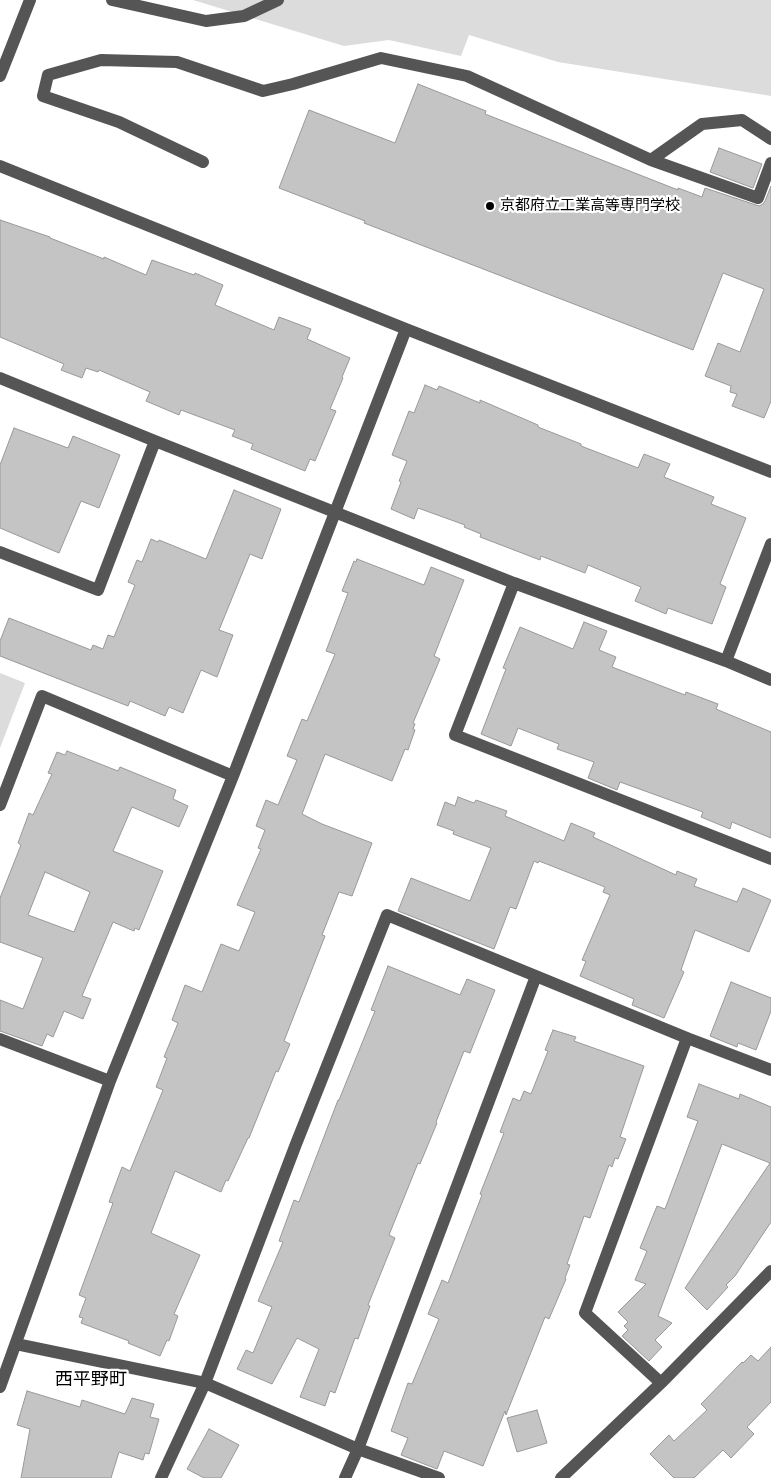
<!DOCTYPE html>
<meta charset="utf-8">
<style>
body{margin:0}
canvas{display:block;background:#fff}
</style>
<canvas width="771" height="1478"></canvas>
<script>
const ctx = document.querySelector('canvas').getContext('2d');
ctx.lineJoin = 'round';
function fill(path, color) {
  ctx.fillStyle = color;
  ctx.fill(path, 'evenodd');
}
function toPath(rows) {
  const path = new Path2D();
  for (const r of rows) {
    path.moveTo(r[0], r[1]);
    for (let i = 2; i < r.length; i += 2) path.lineTo(r[i], r[i + 1]);
  }
  return path;
}
function trace(path, color, width, dash) {
  ctx.strokeStyle = color;
  ctx.lineWidth = width;
  ctx.lineCap = dash ? 'butt' : 'round';
  ctx.setLineDash(dash || []);
  ctx.stroke(path);
}
function label(font, color, halo, rows, align = 'center') {
  ctx.font = font + ' "Sofia Sans Condensed","Noto Sans JP",sans-serif';
  ctx.lineWidth = 4.5;
  ctx.setLineDash([]);
  ctx.textBaseline = 'middle';
  ctx.strokeStyle = halo;
  ctx.fillStyle = color;
  for (const [text, x, y, turn = 0] of rows) {
    ctx.save();
    ctx.translate(x, y);
    ctx.rotate((+turn || 0) * Math.PI / 180);
    ctx.textAlign = isNaN(turn) ? turn : align;
    if (halo) ctx.strokeText(text, 0, 0);
    ctx.fillText(text, 0, 0);
    ctx.restore();
  }
}
const green = toPath([
 [193,0,771,0,771,96,558,62,469,35,461,56,389,40,344,46],
 [0,673,25,683,0,748]
]);
const building = toPath([
 [418,84,486,111,485,114,678,190,678,188,702,197,705,188,759,206,763,204,765,201,771,186,771,401,764,418,732,406,737,394,730,392,731,386,705,376,718,343,740,352,764,289,723,273,693,350,364,223,365,221,279,188,309,110,395,143,418,84],
 [719,148,762,164,753,188,710,172,719,148],
 [0,220,50,237,50,238,104,259,104,257,146,275,152,260,194,275,195,273,223,285,215,305,274,330,279,317,311,329,307,339,350,358,342,377,343,378,330,409,336,411,315,461,310,459,305,471,251,449,253,444,232,436,235,430,181,410,179,415,146,401,150,392,99,370,98,372,86,368,82,378,61,370,64,364,0,337,0,220],
 [425,385,437,390,439,386,480,403,480,400,538,425,538,427,581,444,581,446,638,468,644,454,670,464,664,477,714,497,711,504,746,518,720,584,726,587,712,624,668,608,666,614,635,601,641,587,588,565,585,573,541,556,540,560,501,545,480,537,481,534,464,527,465,525,418,508,414,519,391,509,401,482,399,481,407,461,392,455,409,411,414,413,425,385],
 [14,428,68,448,73,436,120,455,99,508,81,501,59,553,0,528,0,465,14,428],
 [234,490,281,509,262,559,250,554,219,630,233,635,217,677,201,670,183,713,169,707,165,716,130,701,128,706,0,656,0,641,9,618,91,650,93,645,103,649,108,635,114,637,135,585,128,582,137,560,142,562,151,539,158,542,159,540,206,559,234,490],
 [357,559,424,585,431,567,464,580,434,656,440,659,413,723,415,724,413,729,415,730,408,750,405,749,392,781,325,754,302,814,322,824,372,843,352,896,339,892,322,935,325,936,284,1041,290,1044,278,1072,276,1071,249,1138,248,1138,228,1181,226,1180,221,1192,175,1171,151,1233,200,1255,174,1314,178,1316,169,1341,167,1340,160,1356,128,1343,129,1341,81,1323,83,1318,79,1317,86,1298,79,1295,113,1203,109,1202,122,1167,130,1171,163,1090,156,1087,167,1058,164,1057,178,1023,172,1020,185,985,202,992,221,944,239,951,255,912,237,905,261,849,258,848,265,830,256,826,266,800,278,805,297,760,287,756,302,719,307,721,335,654,326,651,348,593,342,591,354,561,356,562,357,559],
 [584,622,607,631,599,650,616,657,612,667,685,695,686,692,718,704,716,709,771,732,771,838,732,822,730,829,701,817,703,812,620,782,617,790,588,778,594,762,557,749,559,744,518,728,511,746,481,734,506,669,503,668,520,627,573,649,584,622],
 [67,751,118,771,120,767,176,790,173,799,188,806,179,827,132,807,113,851,163,871,139,930,135,928,134,931,113,922,82,996,91,999,83,1019,64,1011,53,1037,47,1034,42,1046,0,1031,0,1000,23,1009,43,958,0,942,0,898,21,845,18,843,29,813,33,815,52,774,48,773,57,752,65,755,67,751],
 [45,872,90,892,74,932,28,915,45,872],
 [458,797,474,803,476,800,507,811,505,816,564,841,571,823,595,833,593,837,676,875,677,871,697,879,694,886,737,902,743,888,771,900,749,952,695,930,681,970,684,972,664,1018,632,1005,634,999,580,976,586,961,582,960,610,895,603,892,605,887,539,861,538,863,534,861,516,909,510,907,494,949,398,911,411,878,470,901,491,848,453,834,454,831,437,825,445,802,455,806,458,797],
 [388,966,460,995,467,979,495,990,470,1053,464,1051,436,1122,437,1123,420,1164,418,1163,389,1235,395,1238,368,1305,370,1306,358,1339,355,1338,335,1393,330,1391,325,1406,300,1397,319,1349,297,1338,272,1384,237,1369,246,1350,253,1353,272,1307,258,1301,283,1242,279,1241,294,1200,299,1202,338,1100,339,1100,375,1011,371,1010,388,966],
 [731,982,771,998,771,1011,756,1050,738,1043,737,1047,710,1036,731,982],
 [553,1030,576,1037,574,1041,644,1066,620,1137,626,1139,618,1159,615,1158,612,1167,609,1165,590,1218,584,1216,567,1264,570,1265,565,1278,566,1279,549,1319,545,1317,506,1415,505,1411,483,1466,444,1451,437,1469,401,1455,408,1438,391,1431,408,1383,412,1384,439,1319,428,1314,442,1280,448,1283,482,1195,480,1194,504,1133,500,1132,513,1098,520,1101,524,1091,531,1094,548,1051,545,1050,553,1030],
 [699,1084,739,1099,740,1094,771,1107,771,1222,735,1276,726,1285,728,1287,707,1310,685,1288,770,1163,722,1144,658,1316,672,1323,655,1340,662,1347,649,1361,622,1336,628,1330,624,1326,628,1322,618,1312,646,1284,635,1280,647,1251,640,1248,657,1206,665,1209,698,1121,687,1117,699,1084],
 [771,1347,771,1402,747,1427,754,1434,731,1458,723,1450,694,1478,674,1478,650,1454,669,1435,674,1441,707,1410,701,1404,742,1362,743,1363,751,1355,758,1361,771,1347],
 [27,1391,80,1407,82,1400,125,1414,132,1398,154,1404,150,1417,159,1419,149,1454,145,1453,143,1460,119,1452,111,1478,21,1478,30,1429,17,1425,27,1391],
 [537,1410,547,1443,517,1452,507,1418,537,1410],
 [209,1429,239,1445,221,1478,204,1478,187,1469,209,1429]
]);
const minor = toPath([
 [112,0,206,21,244,16,278,0],
 [0,76,30,0],
 [651,160,758,198,771,163],
 [203,162,119,122,43,96,48,75,101,60,177,62,263,91,293,84,381,58,467,76,651,160,702,124,742,120,771,139],
 [0,166,406,329,771,472],
 [0,378,155,441,514,583,726,661,771,680],
 [0,552,98,590,155,441],
 [514,583,455,735,771,859],
 [726,661,771,544],
 [0,805,42,696,233,776],
 [0,1039,110,1081],
 [16,1344,205,1383,358,1449,439,1478],
 [661,1383,585,1313,687,1038],
 [0,1387,110,1081,233,776,406,329],
 [161,1478,205,1383,296,1144,387,915,687,1038,771,1070],
 [345,1478,358,1449,536,976],
 [561,1478,661,1383,771,1271]
]);
const markers = [
 [490,206,5,"#000"]
];
const poiNames = [
 ["京都府立工業高等専門学校",500,206]
];
const quarterNames = [
 ["西平野町",91,1380]
];
fill(green, '#dcdcdc');
fill(building, '#c4c4c4');
trace(building, '#999', 1);
trace(minor, '#555', 12);
for (const [x, y, r, color] of markers) {
  const dot = new Path2D();
  dot.arc(x, y, r, 0, 2 * Math.PI);
  ctx.fillStyle = color;
  ctx.fill(dot);
  trace(dot, '#fff', 2);
}
label('15px', '#000', '#fff', poiNames, 'left');
label('18px', '#000', '#fff', quarterNames);
</script>
